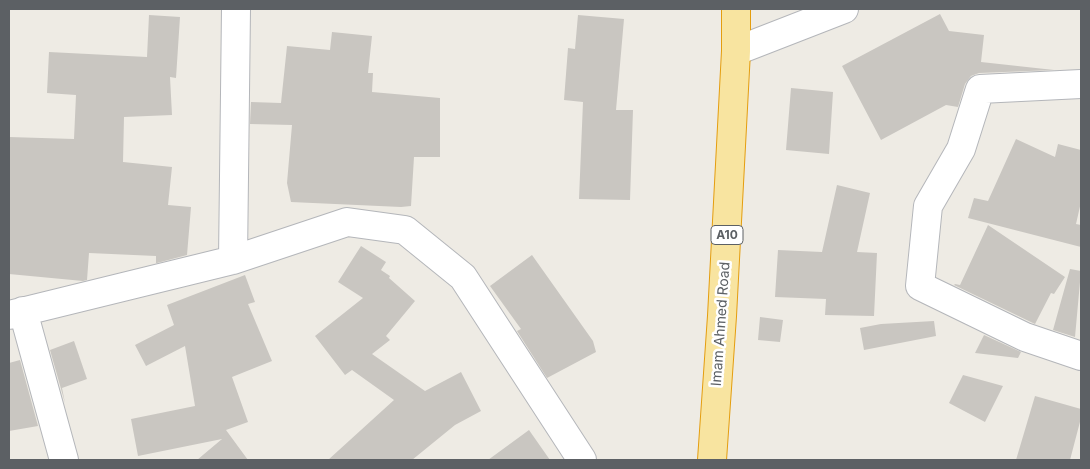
<!DOCTYPE html>
<style>
body{margin:0}
#map{position:relative;width:1090px;height:469px;overflow:hidden;background:#eeebe4;font-family:Inter,sans-serif}
canvas{display:block}
.frame{position:absolute;inset:0;border:10px solid #5c6064;pointer-events:none}
</style>
<div id="map">
<canvas width="1090" height="469"></canvas>
<div class="frame"></div>
</div>
<script>
const ctx = document.querySelector('canvas').getContext('2d');
ctx.lineJoin = 'round';
function fill(path, color) {
  ctx.fillStyle = color;
  ctx.fill(path, 'evenodd');
}
function toPath(rows) {
  const path = new Path2D();
  for (const r of rows) {
    path.moveTo(r[0], r[1]);
    for (let i = 2; i < r.length; i += 2) path.lineTo(r[i], r[i + 1]);
  }
  return path;
}
function trace(path, color, width, dash) {
  ctx.strokeStyle = color;
  ctx.lineWidth = width;
  ctx.lineCap = dash ? 'butt' : 'round';
  ctx.setLineDash(dash || []);
  ctx.stroke(path);
}
function label(font, color, halo, rows, align = 'center') {
  ctx.font = font + ' Inter,sans-serif';
  ctx.lineWidth = 5;
  ctx.setLineDash([]);
  ctx.textBaseline = 'middle';
  ctx.strokeStyle = halo;
  ctx.fillStyle = color;
  for (const [text, x, y, turn = 0] of rows) {
    ctx.save();
    ctx.translate(x, y);
    ctx.rotate((+turn || 0) * Math.PI / 180);
    ctx.textAlign = isNaN(turn) ? turn : align;
    if (halo) ctx.strokeText(text, 0, 0);
    ctx.fillText(text, 0, 0);
    ctx.restore();
  }
}
const building = toPath([
 [940,14,949,31,984,35,981,62,1054,70,979,73,971,76,965,84,958,107,946,105,881,140,842,66],
 [149,15,180,17,176,78,170,77,172,115,124,117,123,162,172,167,168,205,191,207,187,255,157,263,156,263,156,256,89,253,87,280,83,281,9,274,9,137,74,139,76,95,47,93,49,52,147,57],
 [578,15,624,19,616,110,633,110,630,200,579,199,583,102,564,100,568,48,575,49],
 [332,32,372,36,368,73,373,73,372,92,440,98,440,157,414,157,411,206,401,207,291,202,287,183,292,125,250,124,251,102,281,103,287,46,330,50],
 [791,88,833,92,829,154,786,150],
 [1016,139,1055,157,1058,144,1081,150,1081,202,1076,224,1081,225,1081,247,968,218,974,198,988,201],
 [837,185,870,193,857,252,877,253,874,316,825,315,826,299,775,297,778,250,822,252],
 [988,225,1065,277,1054,294,1051,293,1035,324,954,285,955,284,960,285],
 [361,246,386,262,381,270,390,276,389,278,415,301,386,336,390,340,372,354,425,391,461,372,481,411,455,425,412,460,328,460,394,400,352,370,345,375,315,336,363,298,338,282],
 [532,255,593,341,596,352,547,378,517,331,521,329,490,286],
 [1070,269,1081,271,1075,337,1053,330],
 [245,275,255,302,248,304,272,361,232,377,248,422,226,430,248,460,197,460,222,439,138,456,131,419,195,406,185,346,146,366,135,345,174,325,167,305],
 [760,317,783,320,780,342,758,340],
 [934,321,936,336,864,350,860,328,881,324],
 [984,335,1021,352,1018,358,975,353],
 [74,341,87,379,62,388,65,403,50,350],
 [20,360,38,426,9,431,9,363],
 [963,375,1003,386,985,422,949,403],
 [1035,396,1081,409,1081,418,1070,460,1016,460],
 [529,430,550,460,488,460]
]);
const minor = toPath([
 [1081,84,980,89,961,149,928,206,920,286,1025,337,1081,356],
 [233,260,236,9],
 [23,311,64,460],
 [9,315,233,260,347,222,405,230,463,277,582,460]
]);
const tertiary = toPath([
 [736,51,844,9]
]);
const trunk = toPath([
 [712,460,722,316,736,51,736,9]
]);
const shields = [
 [727,235,32]
];
const shieldNames = [
 ["A10",727,235]
];
const streetNames = [
 ["Imam Ahmed Road",721,324,-86]
];
fill(building, '#c9c6c1');
trace(minor, '#b4b6ba', 30);
trace(tertiary, '#b4b6ba', 30);
trace(trunk, '#e49d0e', 30);
trace(minor, '#fff', 28);
trace(tertiary, '#fff', 28);
trace(trunk, '#f8e4a0', 28);
for (const [x, y, w] of shields) {
  const box = new Path2D();
  box.roundRect(x - w / 2, y - 9.5, w, 19, 4);
  ctx.fillStyle = '#fff';
  ctx.fill(box);
  trace(box, '#5c6064', 1);
}
label('bold 12px', '#5c6064', null, shieldNames);
label('14px', '#5c6064', '#fff', streetNames);
</script>
